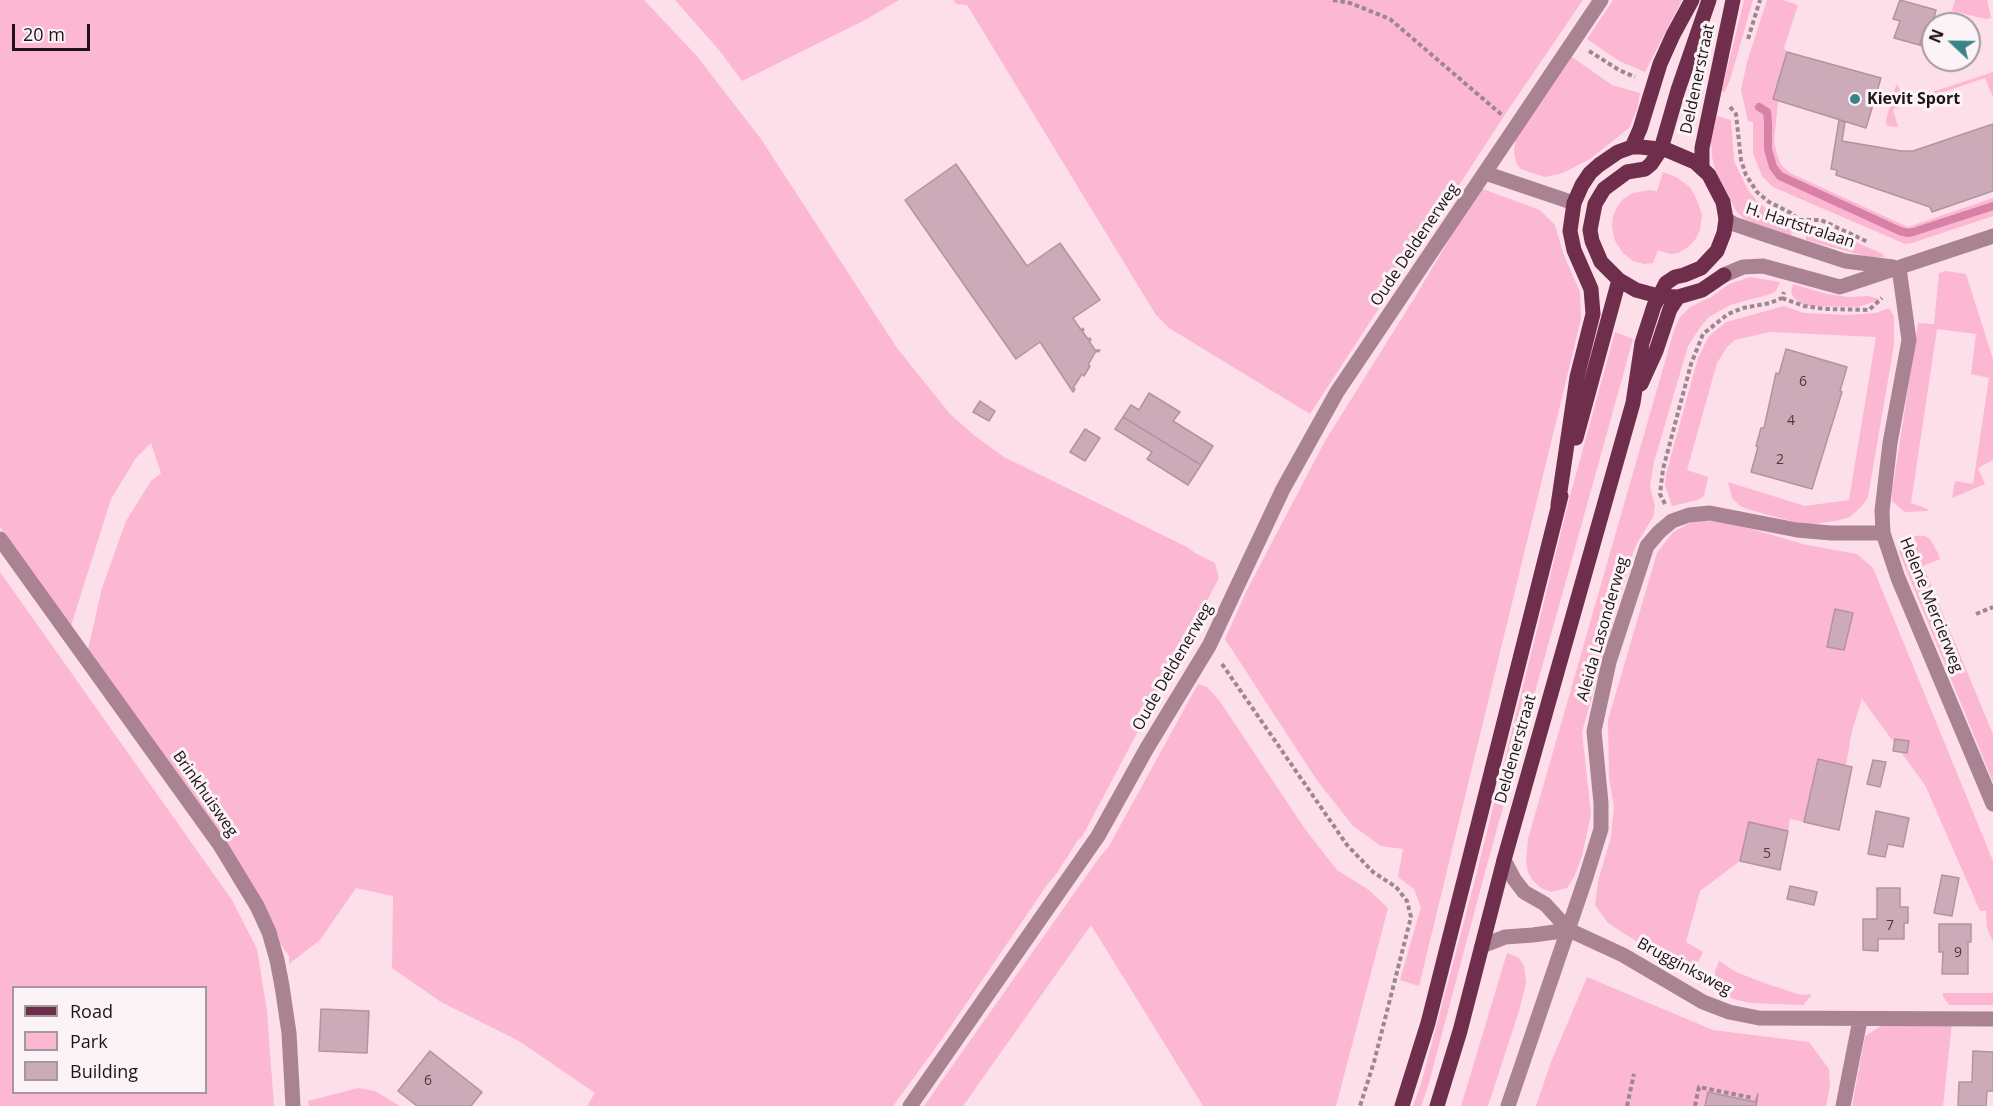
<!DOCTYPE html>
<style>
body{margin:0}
#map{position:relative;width:1993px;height:1106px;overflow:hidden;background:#fddfea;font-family:"Open Sans",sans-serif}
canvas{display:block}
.legend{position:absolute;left:12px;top:986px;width:195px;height:108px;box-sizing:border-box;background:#fbf3f6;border:2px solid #a3999d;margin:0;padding:8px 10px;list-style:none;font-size:18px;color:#201318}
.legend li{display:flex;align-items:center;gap:12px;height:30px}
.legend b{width:30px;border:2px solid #a3999d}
.north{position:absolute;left:1921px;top:12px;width:60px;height:60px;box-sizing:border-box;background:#fbf3f6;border:2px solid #a3999d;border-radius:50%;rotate:292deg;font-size:16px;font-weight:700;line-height:24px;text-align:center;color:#201318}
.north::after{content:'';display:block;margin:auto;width:21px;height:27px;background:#3b8389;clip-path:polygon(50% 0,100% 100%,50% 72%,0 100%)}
.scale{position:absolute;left:12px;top:24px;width:78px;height:27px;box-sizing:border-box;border:3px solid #201318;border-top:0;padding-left:8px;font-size:18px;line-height:21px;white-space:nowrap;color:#201318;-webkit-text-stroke:4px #fbf3f6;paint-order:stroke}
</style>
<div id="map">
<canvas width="1993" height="1106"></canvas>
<ul class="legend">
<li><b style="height:8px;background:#6e2e4c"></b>Road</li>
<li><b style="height:16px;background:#fcb7d3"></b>Park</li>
<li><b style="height:16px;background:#cdaab8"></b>Building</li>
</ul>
<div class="north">N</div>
<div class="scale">20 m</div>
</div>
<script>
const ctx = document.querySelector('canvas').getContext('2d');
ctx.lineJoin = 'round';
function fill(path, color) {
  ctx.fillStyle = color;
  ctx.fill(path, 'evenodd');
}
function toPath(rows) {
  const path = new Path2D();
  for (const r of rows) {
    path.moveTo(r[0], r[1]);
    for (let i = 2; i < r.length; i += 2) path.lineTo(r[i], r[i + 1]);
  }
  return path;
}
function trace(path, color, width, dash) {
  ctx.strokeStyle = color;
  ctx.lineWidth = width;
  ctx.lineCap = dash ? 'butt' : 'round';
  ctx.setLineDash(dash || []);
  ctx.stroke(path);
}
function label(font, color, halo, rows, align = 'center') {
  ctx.font = font + ' "Open Sans",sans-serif';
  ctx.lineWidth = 6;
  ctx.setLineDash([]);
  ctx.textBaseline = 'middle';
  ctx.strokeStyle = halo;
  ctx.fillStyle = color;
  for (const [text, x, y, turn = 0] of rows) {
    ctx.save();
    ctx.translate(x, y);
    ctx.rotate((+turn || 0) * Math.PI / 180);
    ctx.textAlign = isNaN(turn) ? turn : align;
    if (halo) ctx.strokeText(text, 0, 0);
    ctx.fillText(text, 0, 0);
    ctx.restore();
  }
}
const green = toPath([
 [0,0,644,0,696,55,761,139,897,348,950,414,975,436,1004,457,1189,548,1195,553,1215,563,1219,578,1082,837,1078,840,1057,873,1047,885,942,1039,893,1106,587,1106,595,1093,519,1041,441,1002,392,968,393,896,356,888,320,940,289,964,289,956,280,943,273,922,168,764,87,654,102,588,126,521,151,481,161,473,151,443,136,458,111,499,70,629,0,527],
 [675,0,899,0,865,20,742,81,719,50],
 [954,0,1583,0,1508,110,1310,414,1169,328,1156,315,967,5,956,4],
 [1613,0,1682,0,1645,72,1619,61,1587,39],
 [1744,0,1753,0,1730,80,1724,93,1722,90],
 [1767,0,1783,0,1798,5,1784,48,1787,52,1773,99,1778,101,1774,142,1778,158,1782,166,1790,173,1908,227,1993,198,1993,216,1912,243,1905,244,1773,187,1762,176,1753,153,1753,122,1748,121,1741,90,1747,62],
 [1955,0,1987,0,1991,18,1986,19,1952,11],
 [1572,57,1612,85,1640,93,1637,110,1629,128,1590,159,1563,173,1545,177,1529,172,1521,169,1516,163,1514,153,1515,140],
 [1993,72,1993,97,1985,78,1893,109,1898,127,1887,126,1886,120,1895,88,1897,84,1905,101],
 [1717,116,1731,120,1734,161,1748,190,1758,202,1767,209,1787,218,1792,224,1791,236,1758,226,1743,218,1736,211,1715,169,1712,157,1711,141],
 [1663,172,1676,177,1690,187,1697,200,1702,215,1700,230,1695,240,1688,247,1678,253,1670,254,1658,250,1653,263,1644,264,1633,261,1623,253,1615,241,1612,227,1613,216,1617,207,1623,199,1633,193,1649,190,1657,191],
 [1480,188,1540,210,1555,225,1563,253,1580,292,1581,319,1419,986,1400,980,1421,907,1414,889,1398,877,1403,849,1381,846,1353,826,1316,779,1225,639,1247,590,1325,441,1412,302],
 [1809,224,1815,224,1883,254,1885,257,1868,257,1806,240,1806,225],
 [1946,271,1966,274,1993,359,1993,460,1978,468,1985,484,1952,498,1955,481,1973,484,1989,378,1971,374,1976,334,1937,329,1911,503,1928,509,1927,511,1905,512,1892,501,1892,493,1918,323,1934,324,1939,273],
 [1750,277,1780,282,1776,291,1771,294,1730,305,1709,317,1701,326,1688,346,1654,462,1650,486,1655,506,1653,517,1636,545,1631,559,1582,732,1591,814,1582,856,1574,877,1567,888,1551,892,1541,888,1533,881,1528,872,1526,862,1528,839,1674,330,1680,317,1690,307,1711,297,1729,284],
 [1793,284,1827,294,1849,297,1869,296,1879,299,1879,300,1858,307,1811,306,1802,304,1794,298,1791,292],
 [1784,306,1804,313,1847,315,1876,313,1889,308,1894,316,1894,345,1868,497,1862,506,1850,517,1836,521,1806,525,1750,510,1740,506,1732,498,1728,482,1805,506,1849,500,1876,337,1770,332,1735,340,1727,347,1717,363,1687,470,1708,477,1704,496,1698,500,1672,506,1665,485,1666,474,1698,358,1709,336,1726,322],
 [1615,332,1633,339,1484,876,1428,1086,1421,1106,1413,1106,1421,1084,1476,876,1570,496],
 [1694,521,1724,521,1807,545,1857,554,1873,568,1993,861,1993,942,1987,928,1986,911,1980,911,1925,785,1862,699,1852,731,1846,765,1817,759,1804,822,1790,819,1788,831,1749,823,1740,861,1700,891,1686,942,1703,952,1695,969,1689,975,1608,923,1595,905,1598,881,1611,837,1614,807,1609,778,1608,720,1657,553,1673,532],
 [1915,536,1925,536,1930,539,1938,553,1940,559,1923,566,1993,734,1993,782,1899,552,1906,540],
 [0,572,232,900,257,949,267,1011,274,1106,0,1106],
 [14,988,206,988,206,1092,14,1092],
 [1198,684,1207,687,1219,700,1305,829,1337,870,1369,890,1388,908,1336,1106,1203,1106,1091,925,963,1106,924,1106,1099,858,1109,846],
 [1507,953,1519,958,1524,966,1526,983,1519,1011,1488,1106,1461,1106],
 [1719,961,1736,972,1767,984,1801,995,1811,994,1810,997,1803,1005,1750,1003,1733,999,1716,989,1715,972],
 [1587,977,1713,1030,1809,1042,1829,1069,1830,1086,1826,1106,1536,1106,1551,1062],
 [1943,993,1993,993,1993,1005,1949,1005,1943,996],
 [1952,1023,1943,1106,1852,1106,1865,1036,1883,1025],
 [358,1088,375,1091,400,1106,309,1106,308,1101]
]);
const stream = toPath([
 [1759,107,1767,112,1768,122,1768,149,1773,167,1780,176,1900,231,1908,233,1913,232,1993,206]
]);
const building = toPath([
 [1900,0,1936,10,1931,30,1925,28,1920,44,1923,45,1923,46,1894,38,1900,21,1893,19,1900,0],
 [1787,52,1881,78,1866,128,1773,99,1787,52],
 [1839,120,1845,122,1842,141,1901,151,1913,151,1993,124,1993,191,1932,212,1930,207,1836,175,1837,170,1831,169,1839,120],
 [956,164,1027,266,1060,243,1100,300,1073,318,1081,330,1083,328,1084,330,1082,331,1088,339,1090,338,1091,340,1089,341,1095,350,1100,350,1098,352,1096,351,1088,365,1090,366,1084,376,1082,374,1073,388,1075,389,1073,392,1040,342,1016,359,905,200,956,164],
 [1786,349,1847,367,1840,391,1842,392,1812,489,1751,472,1758,447,1756,446,1761,428,1764,428,1776,373,1779,374,1786,349],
 [1149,393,1180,412,1173,421,1213,446,1201,465,1123,417,1131,405,1139,410,1149,393],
 [980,401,995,411,989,421,973,412,980,401],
 [1123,417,1201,465,1188,485,1147,459,1152,452,1115,429,1123,417],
 [1085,429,1100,438,1085,461,1070,452,1085,429],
 [1835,609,1853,613,1844,650,1827,647,1835,609],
 [1895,739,1909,741,1907,753,1893,751,1895,739],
 [1818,759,1852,767,1839,830,1804,822,1818,759],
 [1873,760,1886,762,1880,787,1867,784,1873,760],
 [1876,811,1909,818,1903,847,1888,844,1885,857,1868,854,1876,811],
 [1749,822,1788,831,1780,870,1740,861,1749,822],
 [1942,875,1959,878,1952,916,1934,913,1942,875],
 [1790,886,1817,892,1814,905,1787,899,1790,886],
 [1877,888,1900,888,1900,907,1908,907,1908,923,1904,923,1904,939,1878,939,1878,951,1863,950,1863,919,1877,919,1877,888],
 [1939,924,1971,924,1971,942,1968,942,1968,974,1942,974,1943,952,1939,952,1939,924],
 [321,1009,369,1011,367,1053,319,1051,321,1009],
 [430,1051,482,1092,471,1106,417,1106,398,1091,430,1051],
 [1973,1051,1993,1052,1993,1091,1987,1091,1986,1106,1958,1106,1959,1082,1972,1082,1973,1051],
 [1708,1092,1755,1102,1758,1094,1756,1106,1705,1106,1708,1092]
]);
const path = toPath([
 [1333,0,1350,3,1390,19,1502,115],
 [1748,39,1760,0],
 [1589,51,1619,70,1635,77],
 [1730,107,1736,114,1741,160,1746,175,1757,192,1769,202,1791,213,1799,220,1799,227],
 [1799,220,1821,220,1868,242],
 [1782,298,1804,306,1825,309,1869,310,1882,298],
 [1665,504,1660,494,1663,469,1691,364,1703,334,1728,314,1743,308,1770,303,1782,298,1784,292],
 [1976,614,1993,607],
 [1222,664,1347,845,1373,872,1396,887,1407,901,1411,917,1374,1062,1360,1106],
 [1627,1106,1634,1074],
 [1695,1106,1699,1087,1753,1098]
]);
const minor = toPath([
 [1485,173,1574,203],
 [1726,219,1734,224,1766,235,1845,261,1893,267],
 [1899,268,1909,340,1890,443,1882,511,1883,533,1898,578,1993,804],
 [1724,275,1743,267,1763,266,1840,287,1993,236],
 [0,539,220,845,257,906,269,932,277,960,282,986,289,1033,293,1106],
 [1504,860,1514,879,1524,892,1545,904,1569,930,1623,955,1703,1002,1729,1012,1759,1018,1993,1019],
 [1482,946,1505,937,1533,935,1569,930],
 [910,1106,1098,836,1147,748,1209,646,1283,489,1337,392,1601,0],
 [1508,1106,1586,877,1601,829,1601,803,1594,731,1609,662,1647,546,1659,532,1672,521,1689,515,1710,513,1797,530,1831,533,1883,533],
 [1843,1106,1860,1020]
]);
const major = toPath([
 [1709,0,1678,90,1661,149,1651,164,1645,169,1627,172,1604,189,1595,204,1590,230,1592,241,1601,262,1619,280,1636,290,1658,296,1678,297,1702,290,1724,275],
 [1632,147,1640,129,1660,64,1673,35,1692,0],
 [1702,166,1702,148,1733,0],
 [1641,384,1656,351,1670,309,1678,297],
 [1576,438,1619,280],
 [1402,1106,1428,1023,1561,496],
 [1437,1106,1460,1031,1504,860,1633,403,1642,343,1654,306,1666,283,1675,277,1684,275,1701,268,1717,251,1724,233,1726,219,1723,202,1709,175,1695,162,1667,150,1641,147,1632,147,1618,152,1599,165,1590,173,1582,185,1574,203,1570,231,1574,250,1591,289,1593,314,1577,377,1558,505]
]);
const markers = [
 [1855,99,6,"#3b8389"]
];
const numberNames = [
 ["6",1803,382],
 ["4",1791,421],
 ["2",1780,460],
 ["5",1767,854],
 ["7",1890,926],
 ["9",1958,953],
 ["6",428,1081]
];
const streetNames = [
 ["Deldenerstraat",1698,79,-78],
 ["H. Hartstralaan",1800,226,18],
 ["Oude Deldenerweg",1415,245,-56],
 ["Helene Mercierweg",1931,605,68],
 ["Aleida Lasonderweg",1603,629,-74],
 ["Oude Deldenerweg",1173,667,-60],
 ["Deldenerstraat",1516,749,-74],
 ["Brinkhuisweg",205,794,55],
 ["Brugginksweg",1684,967,28]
];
const poiNames = [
 ["Kievit Sport",1867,99]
];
fill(green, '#fcb7d3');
trace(stream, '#d781a6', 8);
fill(building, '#cdaab8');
trace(building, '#b4929f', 1.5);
trace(path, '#9d868f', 4, [4.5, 3]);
trace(minor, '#a98392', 15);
trace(major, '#6e2e4c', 15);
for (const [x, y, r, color] of markers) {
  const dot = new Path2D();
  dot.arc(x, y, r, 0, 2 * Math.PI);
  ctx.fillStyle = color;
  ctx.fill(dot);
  trace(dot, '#fbf3f6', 2);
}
label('14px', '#4b3940', null, numberNames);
label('16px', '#201318', '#fbf3f6', streetNames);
label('bold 16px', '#201318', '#fbf3f6', poiNames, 'left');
</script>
